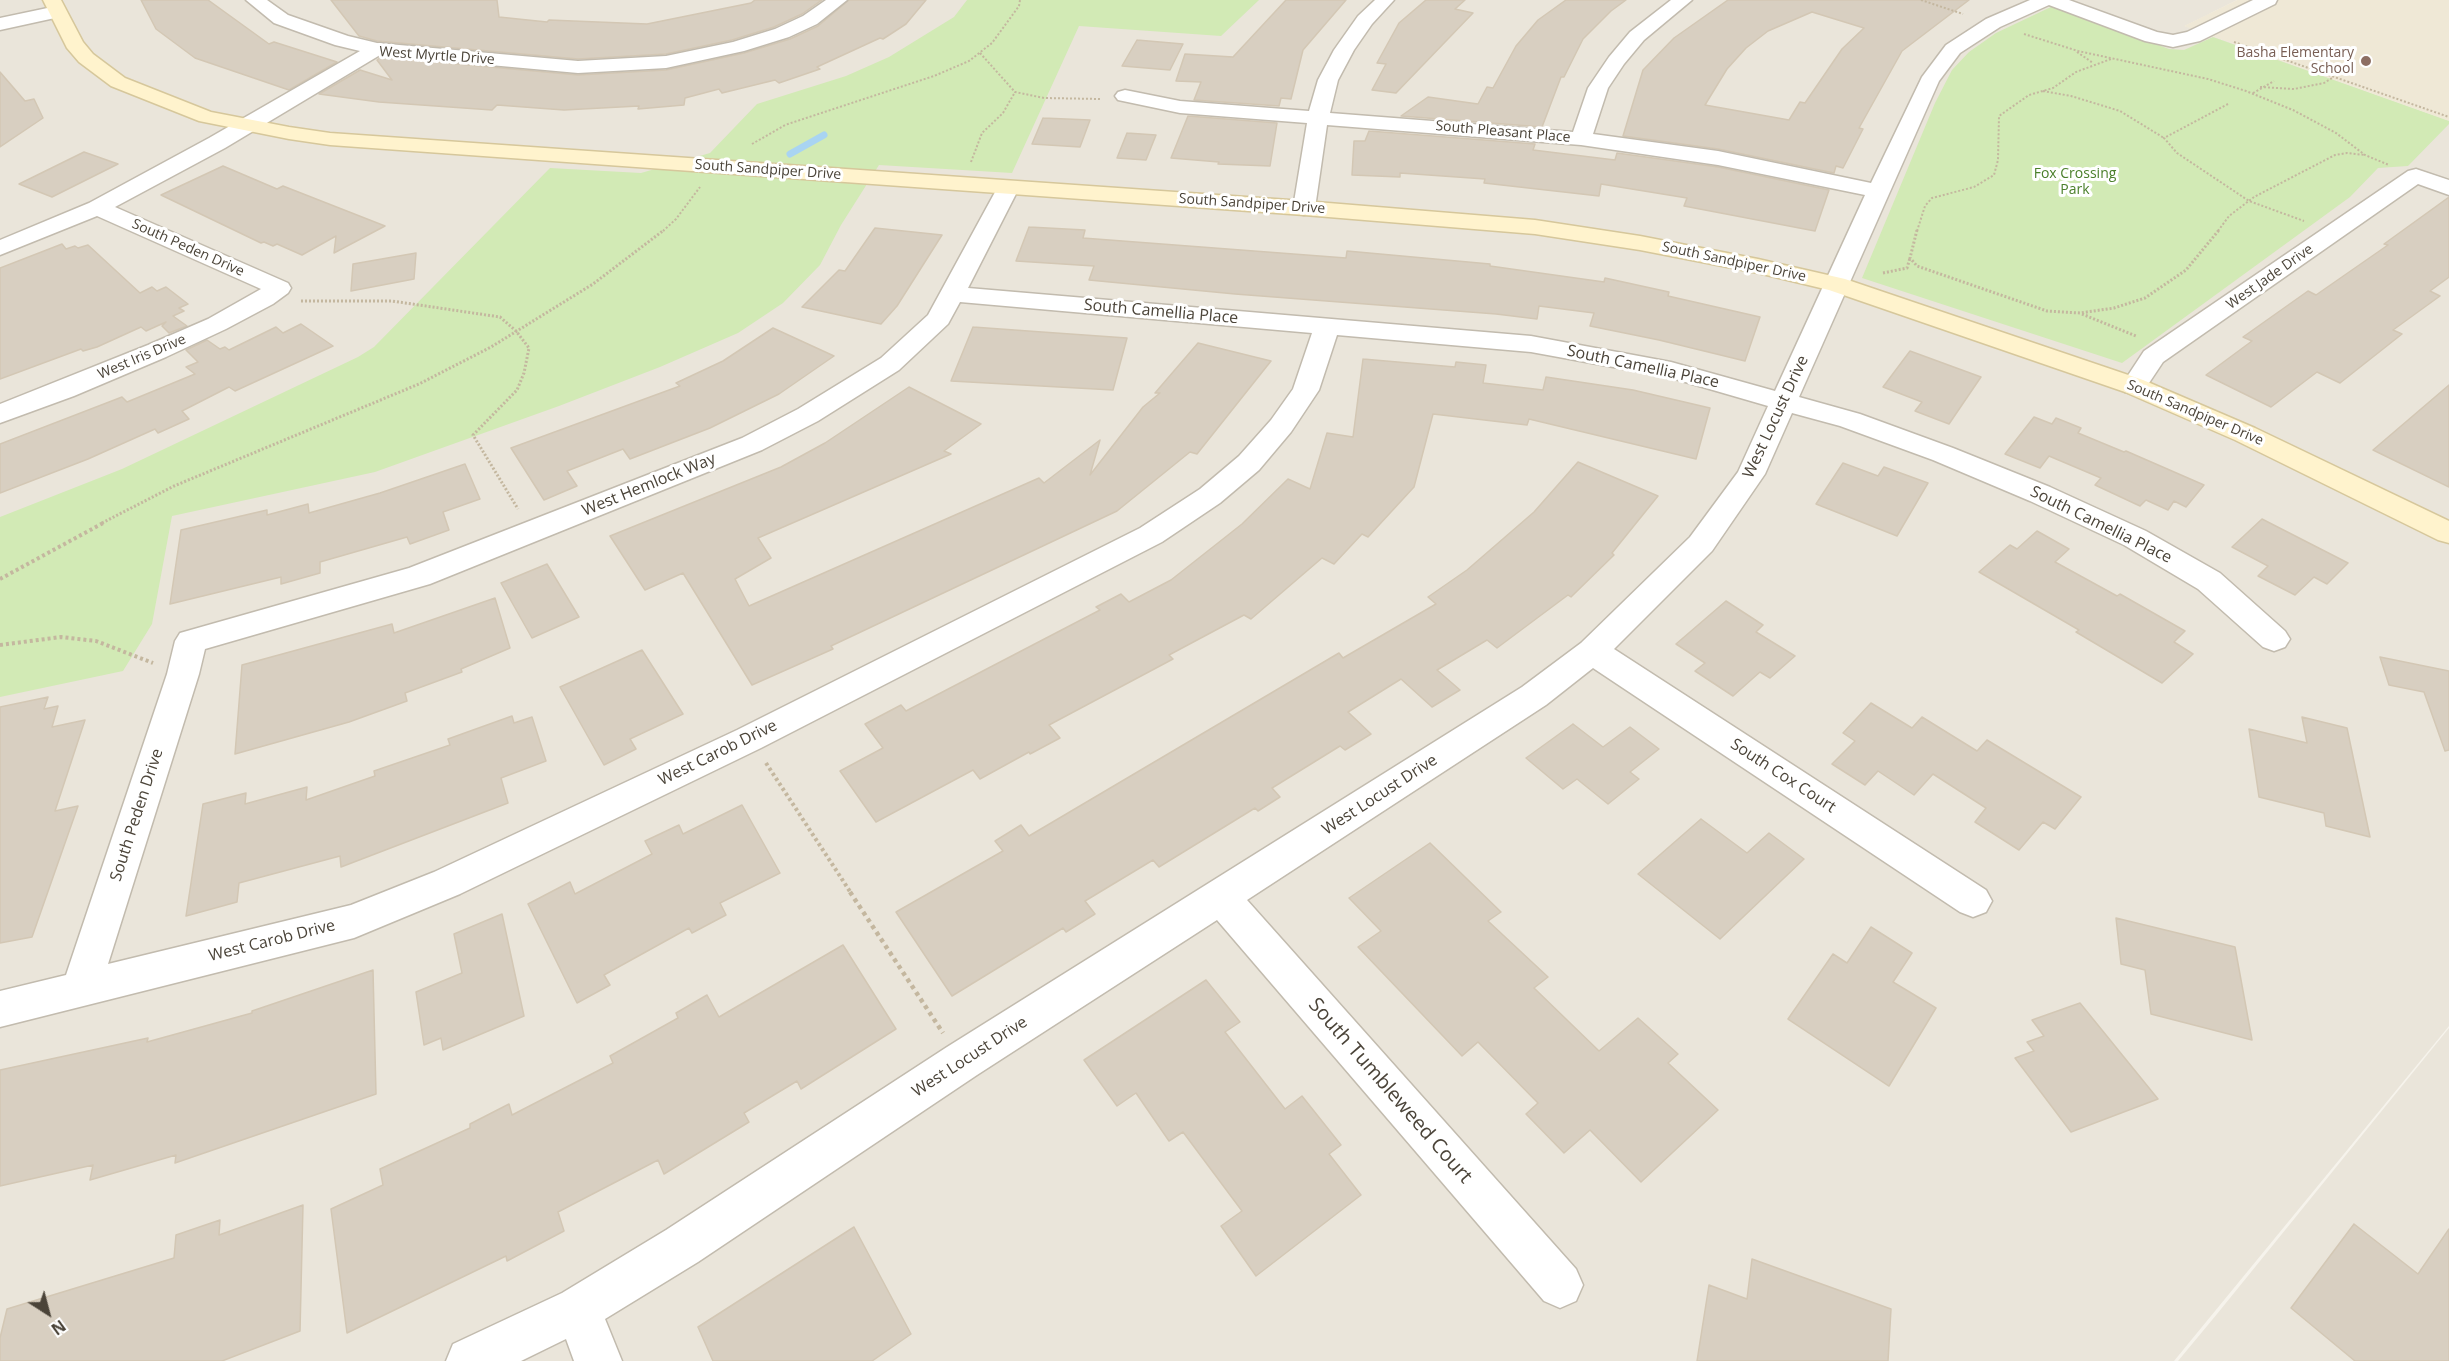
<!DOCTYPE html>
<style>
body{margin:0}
#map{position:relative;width:2449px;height:1361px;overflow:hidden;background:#f6f3ec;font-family:"Open Sans",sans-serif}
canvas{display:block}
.north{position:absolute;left:18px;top:1283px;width:60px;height:60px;-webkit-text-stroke:4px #fff;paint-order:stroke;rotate:144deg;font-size:16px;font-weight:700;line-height:24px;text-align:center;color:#4b4439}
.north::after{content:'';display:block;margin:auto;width:21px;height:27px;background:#4b4439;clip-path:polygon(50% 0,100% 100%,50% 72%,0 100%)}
</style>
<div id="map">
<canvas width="2449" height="1361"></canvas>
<div class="north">N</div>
</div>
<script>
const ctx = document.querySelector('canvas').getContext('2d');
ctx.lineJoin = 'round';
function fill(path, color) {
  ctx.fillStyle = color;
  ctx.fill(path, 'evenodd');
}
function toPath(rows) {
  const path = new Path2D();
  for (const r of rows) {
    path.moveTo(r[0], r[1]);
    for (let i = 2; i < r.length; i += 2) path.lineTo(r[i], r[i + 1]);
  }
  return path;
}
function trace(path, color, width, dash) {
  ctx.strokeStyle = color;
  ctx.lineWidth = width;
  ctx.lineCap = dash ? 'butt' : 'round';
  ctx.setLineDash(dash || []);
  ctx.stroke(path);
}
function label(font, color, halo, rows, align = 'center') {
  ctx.font = font + ' "Open Sans",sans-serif';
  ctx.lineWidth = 6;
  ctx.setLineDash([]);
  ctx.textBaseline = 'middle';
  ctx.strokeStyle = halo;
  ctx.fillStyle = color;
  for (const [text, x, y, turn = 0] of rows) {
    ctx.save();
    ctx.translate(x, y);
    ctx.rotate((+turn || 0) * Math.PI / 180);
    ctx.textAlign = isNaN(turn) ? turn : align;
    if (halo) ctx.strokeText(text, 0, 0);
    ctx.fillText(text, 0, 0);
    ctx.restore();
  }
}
const residential = toPath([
 [0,0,2237,0,2185,26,2449,121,2449,1026,2174,1361,0,1361],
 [2449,1028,2449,1361,2178,1361,2217,1314]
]);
const education = toPath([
 [2237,0,2449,0,2449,121,2184,26]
]);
const green = toPath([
 [967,0,1259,0,1221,36,1079,26,1012,173,879,165,841,225,820,265,783,303,738,333,660,367,559,406,375,472,172,516,152,624,123,671,0,697,0,517,122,469,358,357,374,347,550,168,641,173,710,153,757,104,846,76,889,57,954,17],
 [2053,6,2169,49,2184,50,2213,37,2449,121,2449,124,2408,166,2378,168,2350,197,2122,363,1862,278,1935,103,1952,70,1969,52,1996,33]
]);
const stream = toPath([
 [790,154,824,135]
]);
const building = toPath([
 [141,0,208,0,269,44,274,42,337,62,289,90,195,58,156,29,141,0],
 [331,0,497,0,499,17,547,22,549,20,647,24,751,3,755,0,822,0,802,14,774,27,732,40,666,54,578,59,377,41,359,36,331,0],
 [849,0,926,0,906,24,883,39,880,38,817,67,820,69,779,83,775,80,722,93,719,89,685,98,684,105,638,109,639,106,564,110,497,105,492,110,379,102,319,94,360,70,392,80,377,60,381,57,578,75,666,70,744,53,790,39,818,26,849,0],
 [1286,0,1346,0,1303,50,1291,99,1281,98,1279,106,1194,100,1201,82,1176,81,1185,54,1233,57,1286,0],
 [1426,0,1465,0,1455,9,1473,13,1396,93,1372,90,1386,64,1377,63,1399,23,1426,0],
 [1566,0,1626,0,1611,11,1583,39,1564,77,1561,77,1542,127,1401,116,1428,97,1478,104,1487,87,1493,88,1516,46,1538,20,1566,0],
 [1728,0,1969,0,1902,51,1859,128,1863,129,1843,168,1836,166,1834,173,1718,149,1623,136,1643,70,1674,38,1728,0],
 [1812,12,1864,28,1842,49,1805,103,1800,102,1789,120,1705,105,1727,69,1746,48,1768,31,1812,12],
 [1137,40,1183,44,1170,70,1122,66,1137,40],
 [0,72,25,101,34,99,43,118,0,147,0,72],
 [1188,116,1277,123,1270,166,1218,164,1219,162,1171,158,1188,116],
 [1043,118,1090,120,1080,147,1032,144,1043,118],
 [1369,131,1535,144,1533,150,1615,160,1617,153,1718,167,1829,190,1815,231,1684,206,1687,198,1601,184,1599,196,1484,183,1485,179,1400,173,1400,177,1352,175,1354,141,1365,141,1369,131],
 [1127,133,1156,135,1146,160,1117,158,1127,133],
 [84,152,118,164,52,197,19,184,84,152],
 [223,166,277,189,283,186,385,226,334,253,336,236,302,255,277,244,273,246,264,242,261,243,161,195,223,166],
 [2449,197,2449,277,2430,291,2440,296,2393,330,2402,334,2340,383,2317,372,2271,407,2206,375,2252,341,2243,337,2308,291,2316,295,2388,245,2384,244,2449,197],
 [1029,227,1085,230,1083,238,1346,258,1347,251,1490,264,1490,266,1604,282,1605,278,1669,292,1668,296,1760,317,1745,361,1659,340,1590,326,1594,313,1539,306,1537,319,1496,314,1235,294,1089,280,1094,266,1016,261,1029,227],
 [875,228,942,235,897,306,881,324,802,307,839,270,845,271,875,228],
 [62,244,66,249,75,246,78,248,88,245,140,293,152,287,157,291,166,287,188,304,179,308,184,311,173,316,187,326,169,333,162,326,166,322,146,331,141,327,97,347,83,351,81,349,0,379,0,268,62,244],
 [416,253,414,279,351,291,353,264,416,253],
 [301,324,333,346,235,391,229,387,182,411,189,419,158,433,155,429,88,459,0,493,0,444,122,397,127,402,195,374,186,367,198,362,186,350,207,340,220,349,225,347,229,350,276,327,283,333,301,324],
 [973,327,1042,332,1127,338,1113,390,951,381,973,327],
 [773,328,834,356,779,394,710,428,630,459,623,449,567,471,577,486,544,500,511,448,680,386,676,383,723,361,773,328],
 [1198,343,1271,361,1197,454,1190,452,1117,511,831,646,833,649,752,685,683,573,645,590,610,536,781,467,825,443,909,387,981,424,944,451,951,454,758,538,771,558,735,579,749,606,1039,478,1044,483,1100,440,1090,475,1143,407,1160,393,1155,393,1198,343],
 [1910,351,1981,377,1949,424,1915,411,1922,402,1883,387,1910,351],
 [1363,359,1455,367,1456,362,1486,365,1483,383,1543,390,1546,377,1633,390,1710,408,1696,459,1529,419,1527,425,1433,414,1414,487,1368,537,1362,534,1334,564,1322,558,1251,619,1244,615,1169,655,1173,659,1049,725,1060,738,1030,754,1029,752,980,779,973,770,876,822,840,771,883,748,865,724,901,705,906,711,1100,610,1096,607,1121,594,1129,602,1171,580,1242,524,1288,479,1310,489,1327,433,1353,437,1363,359],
 [2449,385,2449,487,2373,450,2449,385],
 [2034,417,2052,424,2056,418,2081,428,2078,433,2124,452,2126,451,2204,485,2186,507,2174,501,2168,510,2146,500,2140,506,2095,485,2101,478,2049,456,2040,468,2005,454,2034,417],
 [1578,462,1658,496,1612,553,1614,555,1571,597,1568,595,1497,648,1487,640,1437,670,1460,690,1432,707,1401,679,1348,712,1371,734,1345,750,1340,746,1272,788,1280,797,1258,811,1255,808,1159,867,1153,860,1085,901,1095,914,1066,932,1063,928,952,996,896,912,1003,851,995,841,1021,825,1029,836,1339,653,1343,658,1436,604,1428,597,1467,570,1534,512,1578,462],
 [1843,463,1878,476,1884,467,1928,483,1897,536,1816,504,1843,463],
 [465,464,480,499,443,512,449,530,410,544,407,537,320,562,320,573,281,584,281,577,170,604,181,530,267,510,267,515,308,504,309,513,380,493,465,464],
 [2262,519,2348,563,2327,584,2314,577,2295,595,2258,576,2268,566,2232,547,2262,519],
 [2037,531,2069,549,2055,562,2117,596,2120,594,2185,631,2174,642,2193,654,2162,683,2076,632,2079,630,1979,572,2010,545,2017,549,2037,531],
 [547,564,579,617,532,638,501,583,547,564],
 [495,598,510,648,461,669,462,672,405,693,407,701,349,722,235,754,242,665,392,624,394,633,495,598],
 [1726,601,1763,625,1756,632,1795,656,1770,678,1760,672,1733,696,1695,671,1705,663,1676,644,1726,601],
 [642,650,683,714,630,739,636,749,604,765,560,687,642,650],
 [2380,657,2449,671,2449,750,2445,751,2424,692,2389,685,2380,657],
 [48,697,44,709,58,706,52,727,85,720,55,811,78,806,32,937,0,943,0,707,48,697],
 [1871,703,1912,728,1922,717,1977,751,1987,740,2081,797,2055,829,2043,822,2019,850,1975,822,1986,808,1933,774,1914,795,1878,771,1865,785,1832,764,1855,741,1843,733,1871,703],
 [512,716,514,723,532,717,546,761,501,778,508,803,341,867,340,856,239,883,237,902,186,916,203,804,246,793,245,804,307,787,306,800,375,776,374,771,450,745,448,739,512,716],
 [2302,717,2347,728,2370,837,2326,826,2324,813,2259,797,2249,729,2307,743,2302,717],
 [1573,724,1603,747,1630,727,1659,749,1630,772,1639,779,1608,804,1577,779,1563,789,1526,758,1573,724],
 [742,805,780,873,720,903,726,915,692,933,689,928,604,975,610,985,577,1003,528,904,570,882,575,894,652,854,645,841,679,825,683,834,742,805],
 [1701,819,1747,853,1769,833,1804,859,1720,939,1638,874,1701,819],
 [1430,843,1501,912,1488,921,1548,977,1534,988,1599,1051,1638,1018,1678,1054,1668,1063,1718,1110,1641,1182,1590,1130,1564,1153,1526,1114,1538,1103,1478,1042,1462,1056,1358,947,1381,931,1349,898,1430,843],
 [502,914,524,1016,443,1050,441,1038,424,1045,416,992,462,973,454,934,502,914],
 [2116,918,2235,947,2252,1040,2151,1014,2145,970,2121,964,2116,918],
 [1871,927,1912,953,1893,982,1936,1008,1889,1086,1788,1019,1833,954,1847,963,1871,927],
 [843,945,896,1029,801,1089,797,1081,744,1113,749,1122,664,1174,658,1160,558,1212,564,1231,507,1261,506,1256,347,1333,331,1209,383,1185,380,1169,470,1128,470,1124,509,1104,512,1115,613,1063,610,1056,678,1018,676,1013,707,995,719,1017,843,945],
 [373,970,376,1094,175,1163,176,1155,90,1180,93,1165,0,1186,0,1070,148,1038,147,1042,252,1013,252,1011,373,970],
 [1206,980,1240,1022,1225,1032,1285,1109,1302,1096,1341,1145,1329,1154,1361,1195,1256,1276,1221,1226,1242,1211,1183,1132,1169,1141,1136,1093,1117,1106,1084,1060,1206,980],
 [2080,1003,2158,1099,2071,1132,2015,1058,2034,1051,2027,1042,2044,1036,2032,1020,2080,1003],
 [303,1205,300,1331,222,1361,0,1361,0,1338,7,1309,174,1258,176,1235,220,1220,219,1235,303,1205],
 [2354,1224,2418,1274,2449,1229,2449,1361,2355,1361,2291,1308,2354,1224],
 [854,1227,911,1334,872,1361,713,1361,698,1327,854,1227],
 [1752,1259,1891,1309,1888,1361,1697,1361,1709,1285,1747,1299,1752,1259]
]);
const pathFar3 = toPath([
 [1921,0,1963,14],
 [2024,34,2078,51,2208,79,2246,91,2293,110,2336,133,2365,155,2389,165],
 [2234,42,2449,117],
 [2077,52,2093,63],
 [980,53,1015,92,1044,98,1101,99],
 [2260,87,2294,89,2324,83,2332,78],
 [2043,91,2071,96,2120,111,2164,138],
 [2253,93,2274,81],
 [2228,104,2164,138,2177,153,2249,201,2304,221],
 [752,144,785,125,934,76,969,61,992,43,1019,6,1020,0],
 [971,162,982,133,1003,113,1015,92],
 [663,231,676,219,700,187],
 [1917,231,1925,206,1932,198,1974,187,1994,175,1998,160,1999,116,2029,95,2053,88,2076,72,2111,59],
 [2218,231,2229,216,2254,197,2335,155,2347,153,2365,155]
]);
const pathFar2 = toPath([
 [1917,230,1910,258,1917,266,2047,311,2080,313,2114,308,2145,298,2186,270,2219,230],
 [1883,273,1907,268,1910,258],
 [301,301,392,301,500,317,516,331,529,348,524,373,517,390,473,435,518,509],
 [2082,314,2136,336],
 [102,523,174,486,419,384,491,347,593,284,664,230]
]);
const pathFar1 = toPath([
 [0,579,105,522],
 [0,645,61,637,96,641,153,663],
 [766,763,851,893]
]);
const path = toPath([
 [850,892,943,1033]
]);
const street = toPath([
 [246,0,267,0,288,15,348,36,377,43,578,61,666,56,733,42,775,29,803,16,826,0,847,0,817,24,789,37,744,51,666,68,578,73,380,55,225,148,115,207,288,283,291,288,288,293,273,304,226,329,166,357,74,396,0,423,0,404,148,345,208,319,261,289,97,216,0,255,0,240,89,203,209,138,360,51,335,45,274,23,246,0],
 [1375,0,1394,0,1372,24,1354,50,1338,80,1330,113,1573,132,1588,88,1609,57,1630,32,1671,0,1692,0,1644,40,1624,64,1608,88,1593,134,1718,151,1871,183,1922,77,1946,45,1986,19,2030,0,2069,0,2157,32,2173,35,2187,32,2253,0,2277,0,2275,4,2200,41,2173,47,2145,41,2049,5,2000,27,1960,53,1939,81,1799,397,1860,414,1953,448,2050,487,2146,531,2220,573,2285,631,2290,639,2285,647,2274,651,2263,647,2198,589,2124,545,2030,501,1933,460,1840,426,1792,413,1765,474,1712,551,1614,649,1986,890,1992,901,1986,912,1973,917,1960,912,1593,668,1546,705,1247,900,1576,1269,1583,1285,1576,1301,1560,1308,1544,1301,1217,920,977,1075,698,1262,605,1319,622,1361,574,1361,566,1339,521,1361,446,1361,453,1344,562,1293,666,1230,947,1047,1522,687,1581,643,1690,537,1738,472,1768,406,1668,377,1531,352,1337,335,1319,390,1291,432,1259,470,1220,503,1162,542,761,748,460,894,354,938,0,1027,0,991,66,975,167,674,175,641,180,633,409,568,742,438,798,409,881,358,928,315,1000,183,1008,181,1016,183,1019,188,968,288,1531,336,1671,362,1775,391,1865,195,1718,165,1581,145,1327,125,1315,208,1312,213,1304,215,1296,213,1293,208,1307,123,1180,113,1118,100,1115,96,1118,92,1125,90,1180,101,1309,111,1318,80,1334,50,1358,16,1375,0],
 [960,302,1312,333,1293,389,1271,420,1239,456,1200,489,1140,528,737,730,434,872,351,905,108,964,199,674,205,649,430,584,762,450,818,421,899,370,948,324,960,302],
 [57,6,64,8,66,12,64,16,0,30,0,18,57,6],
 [2416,169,2449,180,2449,195,2418,184,2163,362,2143,392,2134,394,2125,392,2121,386,2144,351,2408,171,2416,169]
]);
const secondary = toPath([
 [43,0,61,0,83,42,93,54,125,78,211,112,289,127,330,133,1304,201,1535,220,1640,236,1758,259,1845,279,2143,380,2255,428,2449,521,2449,543,2438,540,2235,440,2125,392,1829,290,1758,273,1640,250,1535,234,1304,215,330,145,289,139,199,121,111,86,79,62,67,48,43,0]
]);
const markers = [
 [2366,61,6,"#8d6e63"]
];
const farEducationnames = [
 ["Basha Elementary",2354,53],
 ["School",2354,69]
];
const farStreetnames = [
 ["West Myrtle Drive",437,56,4],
 ["South Pleasant Place",1503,132,5],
 ["South Sandpiper Drive",768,170,4],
 ["South Sandpiper Drive",1252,204,4],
 ["South Peden Drive",188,248,24],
 ["South Sandpiper Drive",1734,262,12],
 ["West Jade Drive",2270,277,-35],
 ["West Iris Drive",142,357,-23],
 ["South Sandpiper Drive",2195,413,23]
];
const farParknames = [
 ["Fox Crossing",2075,174],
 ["Park",2075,190]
];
const streetNames = [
 ["South Camellia Place",1161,312,5],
 ["South Camellia Place",1643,367,12],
 ["West Locust Drive",1776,417,-65],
 ["West Hemlock Way",649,485,-22],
 ["South Camellia Place",2101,525,26],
 ["West Carob Drive",718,753,-26],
 ["South Cox Court",1783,776,33],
 ["West Locust Drive",1380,795,-33],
 ["South Peden Drive",137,815,-72],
 ["West Carob Drive",272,941,-14],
 ["West Locust Drive",970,1057,-33]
];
const nearStreetnames = [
 ["South Tumbleweed Court",1390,1091,49]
];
fill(residential, '#eae5da');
fill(education, '#efe8d6');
fill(green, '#d2eab5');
trace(stream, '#a9d4f2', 7);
fill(building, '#d8cfc1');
trace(building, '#d3c7b4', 1.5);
trace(street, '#c2bbae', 3);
trace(secondary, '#d6c79b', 3);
trace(pathFar3, '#c4b79f', 2, [2, 2]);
trace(pathFar2, '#c4b79f', 3, [2, 2]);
trace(pathFar1, '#c4b79f', 4, [3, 3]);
trace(path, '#c4b79f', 4.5, [4, 4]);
fill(street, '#fff');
fill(secondary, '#fff3cd');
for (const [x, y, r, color] of markers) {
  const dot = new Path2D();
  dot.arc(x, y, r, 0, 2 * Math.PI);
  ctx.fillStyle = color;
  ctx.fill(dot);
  trace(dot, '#fff', 2);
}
label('14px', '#785e54', '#fff', farEducationnames, 'right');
label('14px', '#4b4439', '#fff', farStreetnames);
label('14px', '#4a7f2a', '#fff', farParknames);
label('16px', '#4b4439', '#fff', streetNames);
label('20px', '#4b4439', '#fff', nearStreetnames);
</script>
